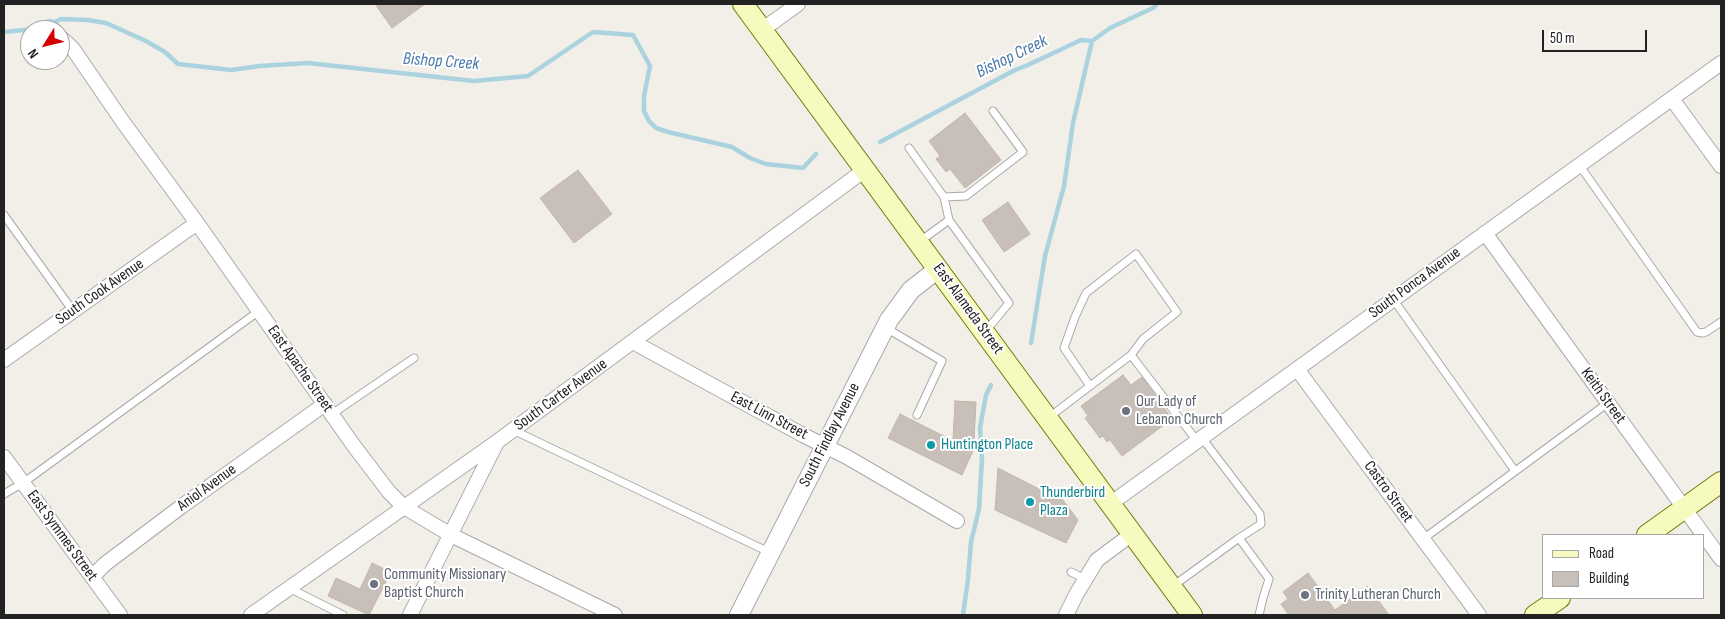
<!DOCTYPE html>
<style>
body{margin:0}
#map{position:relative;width:1725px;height:619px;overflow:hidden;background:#f2efe9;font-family:"Sofia Sans Condensed",sans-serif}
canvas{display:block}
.frame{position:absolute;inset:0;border:5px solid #222;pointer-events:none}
.legend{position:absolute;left:1542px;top:534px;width:162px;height:65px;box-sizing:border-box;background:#fff;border:1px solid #a7a7a7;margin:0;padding:6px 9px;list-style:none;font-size:15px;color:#222}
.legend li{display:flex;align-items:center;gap:10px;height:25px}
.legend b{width:25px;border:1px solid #a7a7a7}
.north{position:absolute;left:20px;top:20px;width:50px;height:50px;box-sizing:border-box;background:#fff;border:1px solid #a7a7a7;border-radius:50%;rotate:234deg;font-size:14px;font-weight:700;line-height:20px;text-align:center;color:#222}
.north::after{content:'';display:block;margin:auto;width:18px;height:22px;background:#d40000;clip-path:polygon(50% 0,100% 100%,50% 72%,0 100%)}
.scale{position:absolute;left:1542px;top:30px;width:105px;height:22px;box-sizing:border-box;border:2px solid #222;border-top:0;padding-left:6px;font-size:15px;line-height:18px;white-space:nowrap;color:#222;-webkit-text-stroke:4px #fff;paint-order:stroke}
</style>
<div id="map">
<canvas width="1725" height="619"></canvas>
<div class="frame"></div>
<ul class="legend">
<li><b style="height:6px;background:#f7fabf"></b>Road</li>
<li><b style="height:14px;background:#c7bfb8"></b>Building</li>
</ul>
<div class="north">N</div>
<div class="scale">50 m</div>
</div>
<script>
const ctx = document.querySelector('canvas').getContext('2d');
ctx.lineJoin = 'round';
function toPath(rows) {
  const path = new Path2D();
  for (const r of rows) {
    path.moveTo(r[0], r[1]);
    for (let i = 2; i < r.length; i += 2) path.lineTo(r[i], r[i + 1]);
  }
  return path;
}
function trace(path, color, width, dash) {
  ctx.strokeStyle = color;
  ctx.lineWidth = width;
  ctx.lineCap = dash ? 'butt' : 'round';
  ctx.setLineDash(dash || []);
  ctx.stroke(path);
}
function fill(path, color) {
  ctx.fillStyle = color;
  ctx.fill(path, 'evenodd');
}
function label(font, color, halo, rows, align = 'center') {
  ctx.font = font + ' "Sofia Sans Condensed",sans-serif';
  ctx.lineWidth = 4;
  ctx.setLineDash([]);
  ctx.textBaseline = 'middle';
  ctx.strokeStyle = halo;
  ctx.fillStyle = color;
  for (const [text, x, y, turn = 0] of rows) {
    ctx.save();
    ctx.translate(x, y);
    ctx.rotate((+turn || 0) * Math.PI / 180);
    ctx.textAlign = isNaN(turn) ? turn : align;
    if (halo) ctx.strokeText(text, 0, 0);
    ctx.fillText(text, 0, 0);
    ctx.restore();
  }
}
const stream = toPath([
 [4,32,25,30,49,21,55,22,61,19,88,20,106,23,146,41,165,52,178,64,231,70,260,66,308,63,474,81,528,76,593,32,633,35,650,66,644,96,644,111,649,121,656,128,668,132,732,147,750,158,766,164,803,168,816,154],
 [1092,41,1110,28,1153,8,1157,4],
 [880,142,1015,70,1028,65,1081,40,1092,41],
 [1031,343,1045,256,1064,186,1073,123,1092,41],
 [963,615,968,579,971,542,979,509,982,459,980,428,986,395,991,385]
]);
const building = toPath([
 [375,4,425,4,392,28,375,4],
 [965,113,1001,160,965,188,950,169,946,172,936,159,940,156,929,141,965,113],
 [578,170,612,214,574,243,540,198,578,170],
 [1008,202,1030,234,1004,252,982,220,1008,202],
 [1123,375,1131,385,1142,377,1172,419,1122,456,1110,440,1107,442,1103,436,1100,438,1085,418,1088,416,1081,406,1123,375],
 [955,401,976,402,974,441,953,440,955,401],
 [900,414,973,451,962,475,888,438,900,414],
 [998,468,1049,494,1053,487,1078,520,1066,543,995,510,998,468],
 [372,563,391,572,369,615,328,596,336,578,360,589,372,563],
 [1308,573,1335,610,1368,586,1389,615,1289,615,1281,604,1288,599,1283,592,1308,573]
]);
const service = toPath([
 [909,148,944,197,949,220],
 [1580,166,1697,332,1702,333,1706,332,1721,322],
 [944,197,966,196,1023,152,993,111],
 [4,215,73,311],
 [919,242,949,220,1009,303,985,332],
 [1393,299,1515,471],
 [886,328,942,361,917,415],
 [1131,355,1197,441],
 [332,414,414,358],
 [1048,418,1090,386,1131,355,1143,339,1177,312,1136,254,1086,293,1075,317,1064,348,1090,386],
 [513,430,771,553],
 [1202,438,1260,514,1261,524,1239,538],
 [4,494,23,483,259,311],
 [1423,539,1608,403],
 [1071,572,1085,579],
 [1173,586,1239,538,1269,579,1263,598,1259,615],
 [289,588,343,615]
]);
const minor = toPath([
 [762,30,798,4],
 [60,37,73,49,123,122,197,223,354,446,389,492,404,507,451,535,615,615],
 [1672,99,1721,166],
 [1485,233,1721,559],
 [633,342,803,435,847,457,957,521],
 [4,360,197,223],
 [1297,369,1479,615],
 [4,457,120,615],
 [1110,504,1721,63],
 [92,577,105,564,182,506,325,404],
 [251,615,498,441,866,169],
 [410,615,496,444],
 [1066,615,1077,593,1097,560,1132,534]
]);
const tertiary = toPath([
 [739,615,889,320,911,290,938,269]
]);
const secondary = toPath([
 [743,4,1192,615],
 [1647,535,1721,482],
 [1535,615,1560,598]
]);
const markers = [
 [1126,411,5,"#6b7280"],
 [931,445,5,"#0f9aa8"],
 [1030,502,5,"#0f9aa8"],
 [374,584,5,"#6b7280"],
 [1305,595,5,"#6b7280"]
];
const streetNames = [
 ["South Ponca Avenue",1415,283,-36],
 ["South Cook Avenue",100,292,-35],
 ["East Alameda Street",968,309,54],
 ["East Apache Street",300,369,55],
 ["South Carter Avenue",561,395,-36],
 ["Keith Street",1603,396,54],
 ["East Linn Street",769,416,28],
 ["South Findlay Avenue",830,435,-63],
 ["Aniol Avenue",207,488,-36],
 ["Castro Street",1388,492,54],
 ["East Symmes Street",62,536,54]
];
const worshipNames = [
 ["Our Lady of",1136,402],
 ["Lebanon Church",1136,420],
 ["Community Missionary",384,575],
 ["Baptist Church",384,593],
 ["Trinity Lutheran Church",1315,595]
];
const cultureNames = [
 ["Huntington Place",941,445],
 ["Thunderbird",1040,493],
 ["Plaza",1040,511]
];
const waterNames = [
 ["Bishop Creek",1012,57,-26],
 ["Bishop Creek",441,62,4]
];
trace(stream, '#aad3df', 4.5);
fill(building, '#c7bfb8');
trace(building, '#c4b6ab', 1);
trace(service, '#a9a9a9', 9);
trace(minor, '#a9a9a9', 16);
trace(tertiary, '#a9a9a9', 20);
trace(secondary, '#707d05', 22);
trace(service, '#fff', 7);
trace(minor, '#fff', 14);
trace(tertiary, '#fff', 18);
trace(secondary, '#f7fabf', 20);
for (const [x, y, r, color] of markers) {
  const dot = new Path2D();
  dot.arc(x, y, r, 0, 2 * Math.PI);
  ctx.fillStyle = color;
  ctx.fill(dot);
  trace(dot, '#fff', 2);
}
label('16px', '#222', '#fff', streetNames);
label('16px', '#5b616d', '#fff', worshipNames, 'left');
label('16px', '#0d838f', '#fff', cultureNames, 'left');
label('italic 18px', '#4a7aab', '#fff', waterNames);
</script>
